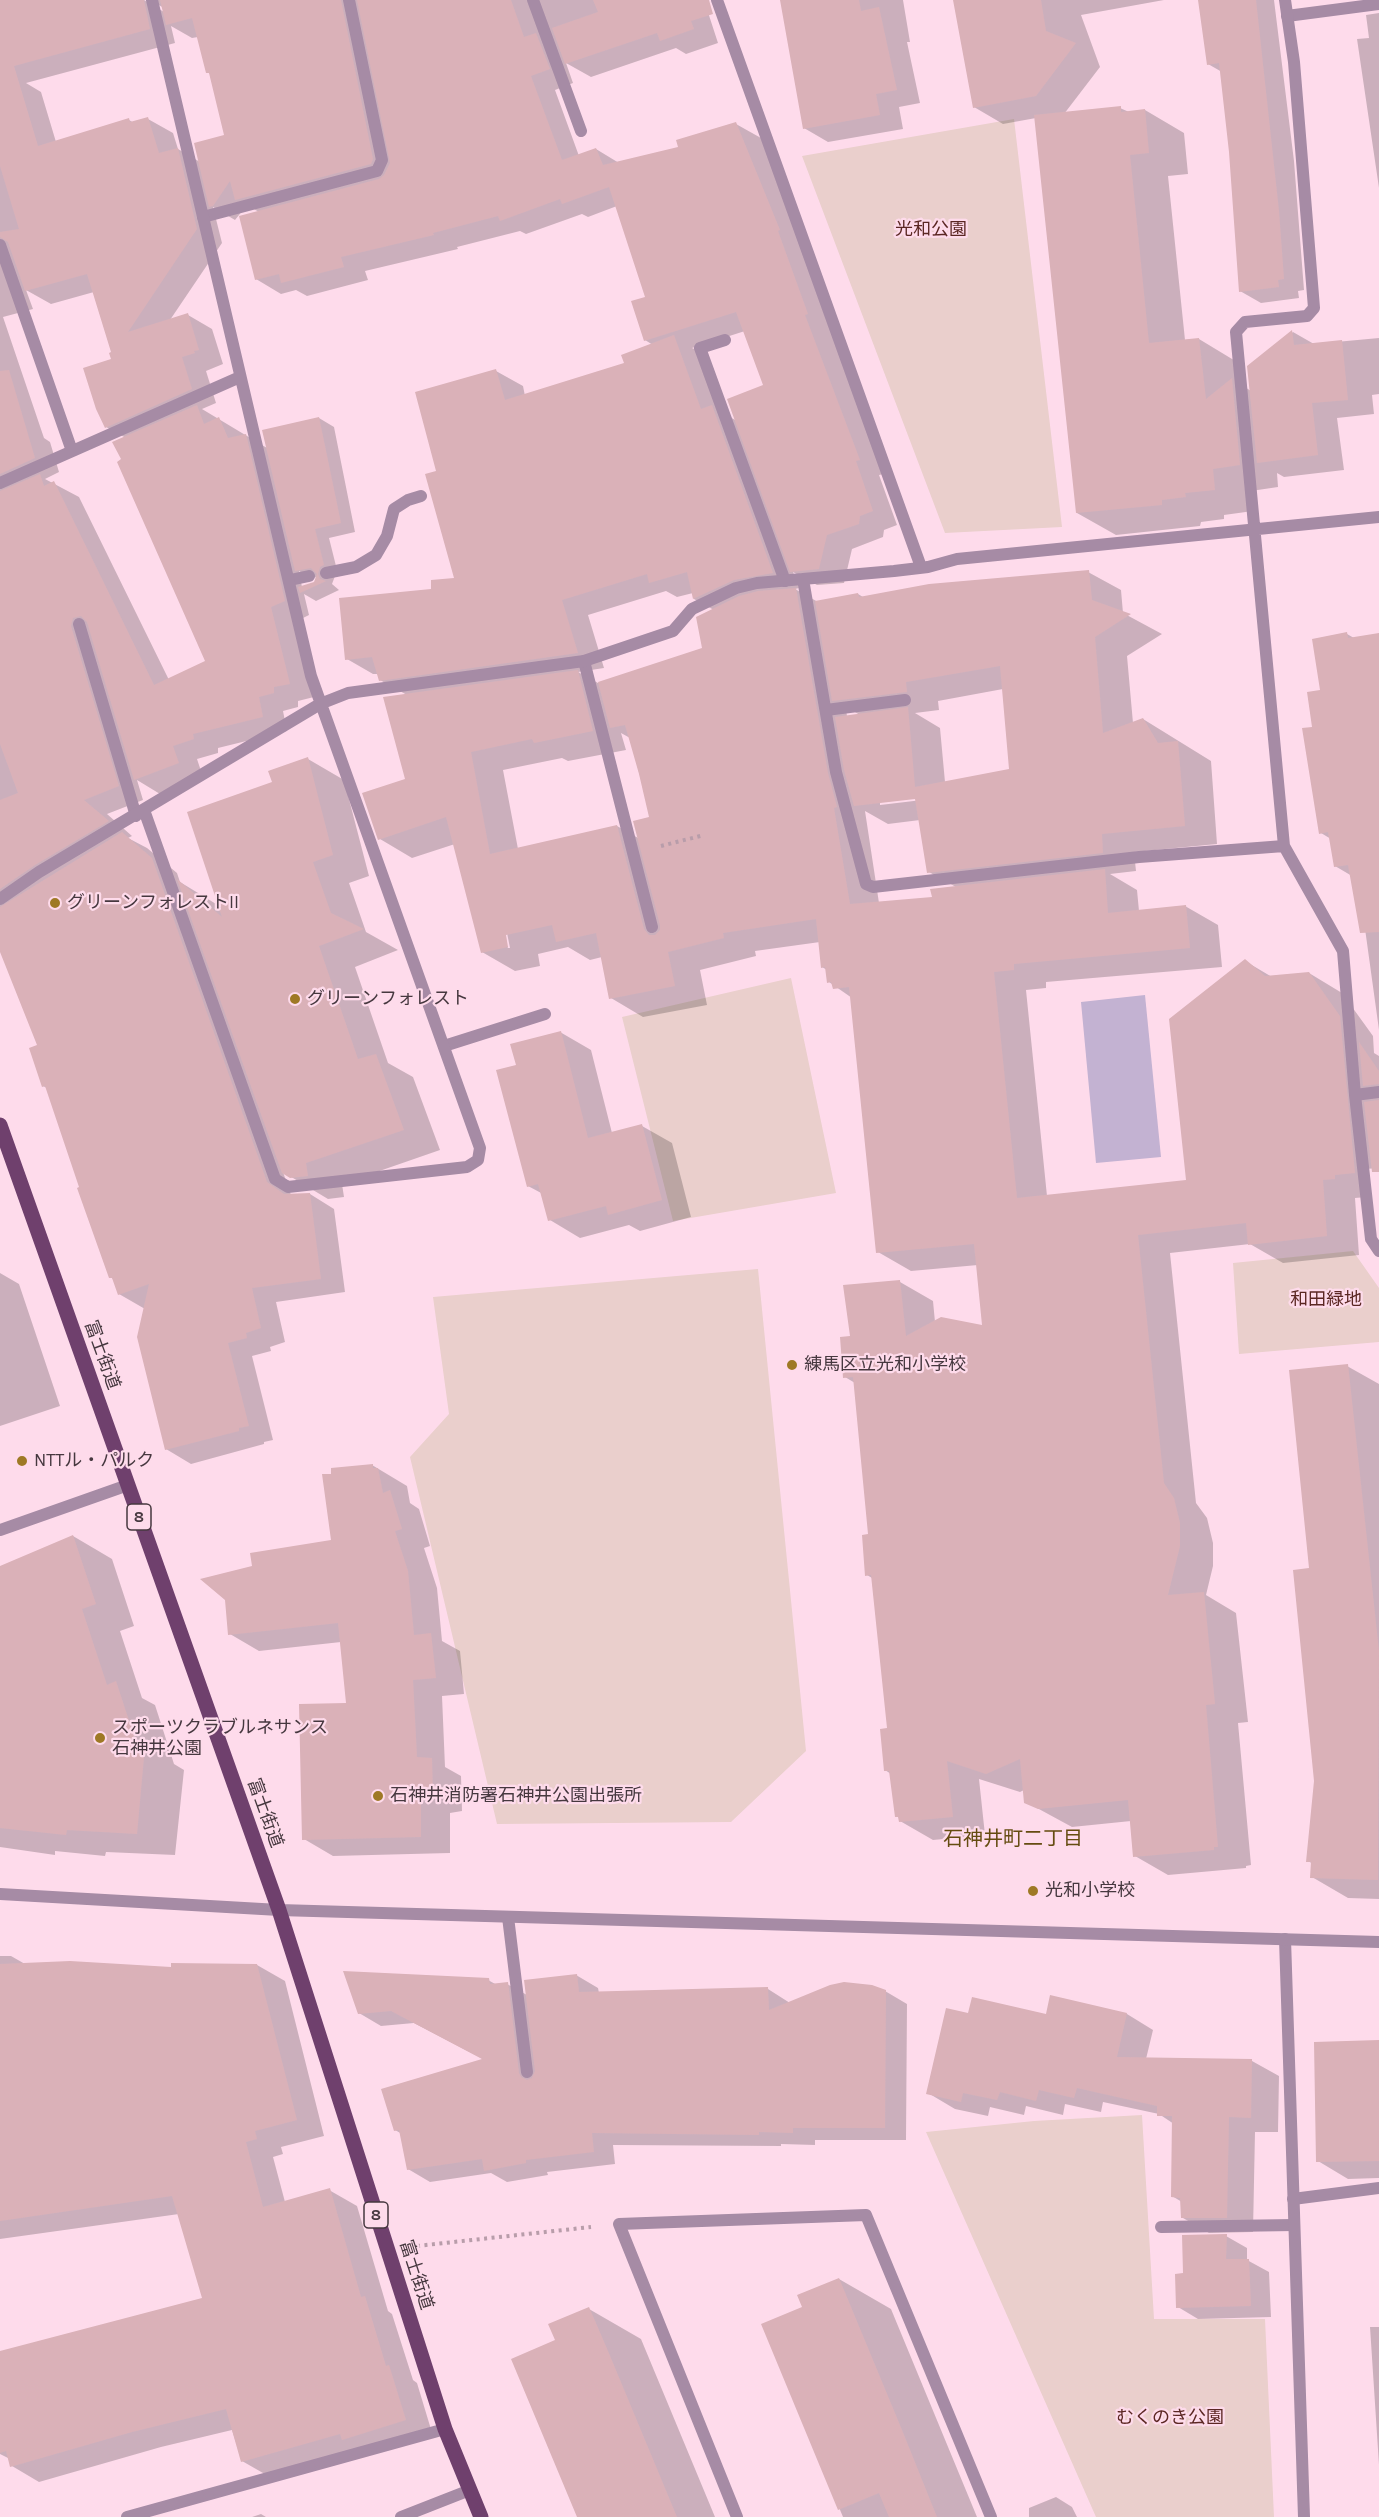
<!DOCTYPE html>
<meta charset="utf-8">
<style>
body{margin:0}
canvas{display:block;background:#fedbeb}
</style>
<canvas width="1379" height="2517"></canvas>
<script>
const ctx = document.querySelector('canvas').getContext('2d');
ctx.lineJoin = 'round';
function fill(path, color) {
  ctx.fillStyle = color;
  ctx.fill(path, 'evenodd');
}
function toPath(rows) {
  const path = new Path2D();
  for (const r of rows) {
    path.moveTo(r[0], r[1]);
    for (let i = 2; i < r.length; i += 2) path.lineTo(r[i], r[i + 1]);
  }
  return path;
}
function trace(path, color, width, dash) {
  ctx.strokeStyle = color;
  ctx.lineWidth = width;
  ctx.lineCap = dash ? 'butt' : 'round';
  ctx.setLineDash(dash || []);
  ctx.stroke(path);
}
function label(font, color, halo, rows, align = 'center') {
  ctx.font = font + ' Karla,"Noto Sans JP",sans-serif';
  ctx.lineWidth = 4.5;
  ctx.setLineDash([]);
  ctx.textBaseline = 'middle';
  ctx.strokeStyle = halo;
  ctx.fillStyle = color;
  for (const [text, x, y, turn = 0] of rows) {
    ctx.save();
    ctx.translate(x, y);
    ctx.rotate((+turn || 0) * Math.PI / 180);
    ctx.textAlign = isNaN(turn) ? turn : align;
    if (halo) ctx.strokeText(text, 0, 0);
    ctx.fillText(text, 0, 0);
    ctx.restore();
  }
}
const green = toPath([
 [1014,119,1062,527,945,533,802,156],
 [791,978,836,1193,673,1221,622,1017],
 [1353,1251,1379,1288,1379,1342,1239,1354,1233,1263],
 [758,1269,806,1751,731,1822,497,1824,410,1457,449,1414,433,1297],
 [1142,2115,1154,2319,1265,2319,1274,2517,1096,2517,926,2132,1034,2121]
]);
const water = toPath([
 [1145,995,1161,1157,1096,1163,1081,1002]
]);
const shadow = toPath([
 [0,0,144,0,164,12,164,8,150,0,704,0,718,43,686,54,676,48,591,77,566,63,573,83,555,90,579,156,596,149,619,163,680,148,736,124,761,138,884,474,879,475,897,525,884,530,883,537,852,549,844,583,817,585,793,572,799,588,795,589,818,602,858,594,863,597,1088,572,1121,590,1123,613,1162,634,1127,656,1133,723,1143,719,1211,761,1217,844,1134,852,1136,871,1110,874,1137,890,1139,911,1185,906,1218,925,1222,967,1046,982,1046,988,1026,990,1047,1196,1187,1181,1245,961,1272,977,1309,973,1342,993,1373,1036,1374,1053,1379,1056,1379,1168,1365,1169,1367,1197,1355,1198,1359,1255,1283,1263,1250,1244,1170,1253,1196,1503,1207,1518,1213,1543,1213,1566,1206,1595,1236,1613,1248,1722,1238,1723,1251,1865,1246,1866,1246,1868,1168,1875,1135,1856,1131,1821,1072,1827,1026,1802,1024,1790,1020,1792,979,1779,985,1835,933,1840,900,1821,891,1774,885,1770,888,1730,872,1578,867,1575,870,1535,855,1383,845,1377,852,1337,900,1282,933,1301,935,1322,983,1327,978,1265,911,1271,878,1252,852,998,829,982,827,970,822,967,820,942,755,951,756,956,700,970,707,1005,643,1017,611,998,602,957,590,960,568,947,538,954,540,966,515,971,482,952,455,844,412,858,380,839,407,780,407,695,380,680,378,674,373,674,347,659,433,591,456,579,437,472,496,371,523,386,525,396,626,364,653,345,645,340,647,298,617,206,588,217,582,214,526,234,520,231,457,247,458,249,365,271,368,280,307,296,296,290,281,294,256,279,259,212,247,205,235,220,213,207,222,243,170,320,188,315,212,329,223,364,206,371,216,403,202,409,267,448,319,418,334,427,355,532,329,538,338,574,335,576,332,584,339,590,316,601,304,594,309,615,295,622,314,697,298,701,298,707,283,711,287,731,218,748,218,753,197,759,203,777,160,794,137,780,143,800,107,814,132,836,128,838,147,848,177,873,180,882,221,907,273,783,308,759,344,780,369,876,349,883,366,932,398,950,355,967,388,1063,413,1077,440,1150,342,1184,344,1197,328,1199,283,1172,291,1195,310,1194,334,1209,345,1292,276,1302,285,1342,270,1347,271,1351,252,1356,273,1440,264,1442,264,1444,191,1464,166,1449,145,1309,119,1294,114,1280,111,1277,47,1088,43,1086,38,1046,0,946],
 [171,26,192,38,198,37,207,72,212,75,226,136,200,162,178,149,173,133,148,119,134,123,129,120,56,142,41,92,26,83,175,43],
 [26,290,51,304,94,292,113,353,106,427,126,438,123,460,207,662,169,680,79,497,45,479,59,472,50,442,44,438,3,317,33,309],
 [745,331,765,386,737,421,723,413,701,352,692,348],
 [299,571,311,578,317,577,315,584,302,587],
 [666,591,677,597,693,593,694,599,714,610,704,649,598,683,578,672,604,668,588,615],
 [1003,689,1011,770,945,782,940,728,915,713,939,710,938,701],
 [846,707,860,715,847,717],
 [621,733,630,738,651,818,640,839,617,826,518,849,503,770,562,758,568,761,626,750],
 [922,797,922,800,880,805,880,801],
 [865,811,888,824,920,820,929,872,956,887,933,898,879,903],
 [506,928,510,948,508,948,505,941],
 [782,0,903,0,910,42,907,42,920,103,899,107,903,129,828,142,804,128],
 [955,0,1164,0,1081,15,1100,67,1064,114,1120,108,1129,112,1145,110,1184,133,1188,174,1168,176,1185,340,1199,339,1237,362,1240,384,1251,391,1249,367,1293,332,1314,344,1379,338,1379,394,1372,395,1374,414,1337,418,1344,470,1284,477,1277,473,1278,487,1251,491,1253,511,1224,515,1224,519,1201,522,1200,526,1116,535,1077,513,1036,118,1003,124,974,107],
 [1200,0,1274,0,1294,161,1304,290,1298,291,1299,298,1261,303,1240,291,1230,152,1222,72,1208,64],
 [1379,13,1379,188,1357,39,1369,38,1366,15],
 [1347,634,1354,638,1379,634,1379,1030,1362,907,1352,876,1335,866,1331,839,1321,833,1314,728,1322,692],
 [560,1032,591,1050,612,1133,642,1126,672,1143,691,1217,640,1231,629,1225,580,1238,550,1220,543,1194,528,1186],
 [0,1273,19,1284,60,1406,0,1426],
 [1347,1366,1379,1384,1379,1899,1348,1898,1312,1877,1313,1864,1308,1861,1315,1781,1310,1569],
 [372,1465,407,1486,410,1503,419,1509,430,1546,424,1548,437,1588,442,1641,460,1651,464,1694,442,1696,445,1767,461,1776,462,1811,450,1813,450,1853,333,1856,304,1839,347,1705,341,1642,259,1651,230,1634,254,1567,332,1542],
 [73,1536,112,1559,134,1626,120,1631,142,1698,155,1705,174,1764,184,1770,175,1855,106,1852,105,1856,55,1851,55,1855,0,1847,0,1568],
 [0,1956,11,1956,25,1964,173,1968,257,1965,285,1981,324,2136,281,2147,283,2154,273,2157,285,2202,329,2190,357,2206,388,2311,392,2314,413,2380,417,2383,433,2436,270,2477,242,2461,232,2430,161,2447,39,2482,12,2466,10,2459,0,2454,0,2352,203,2299,179,2214,0,2239],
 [576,1975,598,1988,599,1993,768,1989,790,2003,885,1991,907,2004,906,2140,815,2140,815,2145,781,2144,781,2146,613,2145,615,2164,547,2172,548,2175,507,2182,491,2173,430,2182,408,2169,402,2134,395,2130,485,2060,414,2023,381,2026,359,2013,488,1980,497,1985,507,1984,527,1995],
 [1051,1997,1127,2014,1153,2030,1146,2059,1252,2061,1279,2076,1278,2132,1255,2132,1253,2232,1209,2233,1183,2218,1182,2202,1172,2196,1174,2124,1159,2114,1103,2102,1101,2112,1065,2104,1063,2115,1026,2106,1024,2115,990,2107,988,2116,955,2109,928,2093,969,2015,1047,2016],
 [1379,2042,1379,2178,1348,2179,1318,2161],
 [1226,2236,1247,2248,1247,2260,1269,2272,1271,2317,1198,2319,1178,2307,1185,2275],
 [839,2279,891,2309,977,2517,843,2517,763,2325,804,2308],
 [589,2309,641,2339,715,2517,578,2517,557,2341],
 [1370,2327,1379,2327,1379,2465],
 [1056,2497,1072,2507,1077,2517,1029,2517,1029,2508],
 [261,2514,266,2517,252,2517]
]);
const building = toPath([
 [0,0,144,0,150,29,14,66,38,146,129,118,130,122,148,117,159,153,178,148,197,229,128,332,188,313,199,350,194,351,195,353,182,357,192,389,105,428,96,409,83,368,111,359,109,353,111,352,87,274,25,291,8,242,0,237,0,232,19,229,0,166],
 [160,0,341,0,373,159,371,164,235,200,230,181,213,206,209,207,194,143,224,135,209,73,206,73,192,18,166,25],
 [357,0,511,0,524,37,536,33,550,69,531,76,562,160,596,148,603,165,678,147,676,140,736,122,780,230,778,231,808,314,805,315,860,460,856,461,873,511,860,516,859,524,827,535,819,569,790,572,727,399,763,385,736,312,644,341,631,301,645,297,609,187,562,204,560,199,500,221,498,216,433,233,434,235,341,257,344,267,281,283,279,274,255,280,239,216,379,179,384,175,390,163],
 [593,0,709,0,713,14,691,21,694,29,660,41,657,33,565,64,552,28,598,12],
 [780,0,859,0,861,11,879,7,897,90,876,94,880,115,803,129],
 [953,0,1041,0,1046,31,1076,43,1036,96,973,108],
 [1198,0,1256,0,1279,211,1284,279,1278,280,1279,287,1239,292,1229,152,1219,63,1207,65],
 [1121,106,1121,112,1145,109,1149,153,1130,155,1149,343,1199,338,1206,399,1232,378,1240,465,1213,469,1215,490,1185,493,1186,497,1162,500,1162,505,1076,513,1034,115],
 [1292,330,1294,345,1342,340,1348,400,1312,403,1318,455,1257,463,1247,366],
 [674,335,701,409,712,405,773,573,734,580,693,599,687,572,649,583,647,574,562,600,578,653,379,681,372,657,345,660,339,598,431,589,431,580,454,578,425,474,436,471,415,392,496,369,505,400,624,363,621,355],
 [9,370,35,458,0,474,0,371],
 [197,405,204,424,219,417,228,438,246,434,285,601,271,607,290,684,274,687,274,693,259,697,263,717,193,734,194,739,173,746,179,763,134,780,87,622,81,616,73,618,71,626,119,786,84,800,109,821,35,865,0,889,0,800,18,793,0,744,0,491,40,474,44,486,54,481,154,685,205,661,117,462,121,459,112,442],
 [319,417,341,523,315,529,324,565,320,567,318,574,320,579,326,581,300,593,298,587,314,582,317,574,311,568,295,571,262,430],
 [1089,570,1092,600,1131,614,1095,637,1103,733,1143,718,1158,743,1178,741,1185,826,1102,834,1103,853,927,873,915,799,854,806,844,770,835,717,908,707,915,787,1009,769,1000,666,906,682,907,692,832,701,815,601,858,593,859,597,929,584],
 [796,588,828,773,837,807,834,808,850,904,932,897,930,889,1105,869,1108,913,1186,905,1190,948,1014,964,1014,970,994,972,1017,1198,1186,1180,1169,1019,1245,959,1265,976,1309,972,1340,1016,1355,1173,1335,1175,1335,1179,1323,1180,1327,1236,1248,1245,1246,1223,1138,1235,1164,1483,1174,1498,1180,1523,1180,1546,1168,1595,1204,1592,1215,1704,1206,1705,1218,1847,1214,1847,1214,1850,1133,1857,1128,1800,1038,1809,1024,1803,1020,1759,986,1774,947,1761,953,1817,899,1822,898,1817,895,1817,889,1771,884,1771,880,1729,887,1728,871,1575,865,1576,862,1535,868,1534,853,1377,843,1378,840,1337,850,1336,843,1285,900,1280,906,1336,941,1317,982,1325,974,1244,876,1253,849,987,833,989,831,982,827,983,825,967,821,968,816,919,723,933,724,938,668,952,675,986,609,999,596,933,556,942,552,925,506,935,508,947,481,953,446,817,378,840,362,793,405,779,383,697,578,670,593,731,534,743,532,739,471,752,490,854,617,825,644,929,649,935,655,935,660,930,660,925,633,821,649,817,639,774,625,725,610,728,598,682,702,648,696,617,739,596,758,591],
 [1347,632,1348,638,1379,633,1379,932,1360,933,1348,865,1334,867,1328,832,1319,834,1302,728,1312,727,1307,692,1320,690,1312,639],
 [308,757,333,855,313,862,331,913,364,929,319,946,358,1059,376,1054,404,1130,306,1163,308,1176,290,1178,282,1173,177,879,222,917,187,812,272,782,268,771],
 [122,832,152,858,267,1182,284,1194,310,1193,321,1279,252,1288,261,1328,246,1333,247,1338,228,1343,249,1426,239,1428,239,1431,165,1450,137,1337,149,1284,118,1295,112,1278,109,1278,77,1188,79,1187,45,1086,42,1087,29,1048,37,1045,0,952,0,907],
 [561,1031,588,1138,642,1124,662,1200,608,1215,606,1206,548,1221,538,1184,527,1187,496,1070,516,1065,510,1044],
 [1359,1042,1379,1071,1379,1084,1363,1086],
 [1379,1100,1379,1172,1372,1172,1364,1102],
 [1348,1364,1379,1651,1378,1880,1310,1878,1311,1862,1306,1862,1314,1781,1293,1570,1309,1568,1289,1370],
 [373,1464,373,1468,378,1468,383,1493,390,1490,402,1529,395,1531,408,1571,414,1635,431,1633,436,1678,413,1680,417,1757,432,1758,433,1795,421,1796,421,1837,302,1840,299,1704,346,1703,338,1623,228,1635,225,1600,200,1579,252,1566,250,1553,331,1540,322,1474,331,1474,331,1468],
 [73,1535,96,1604,82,1609,107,1685,116,1681,137,1745,145,1746,137,1834,67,1830,66,1835,0,1828,0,1566],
 [70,1961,171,1967,171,1963,257,1964,297,2120,255,2131,257,2139,246,2142,263,2207,330,2188,361,2297,365,2296,386,2366,389,2365,406,2420,342,2440,340,2434,241,2462,226,2409,132,2432,10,2467,6,2451,0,2453,0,2351,202,2298,172,2196,0,2221,0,1964],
 [343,1971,489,1978,490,1984,508,1982,519,2073,521,2077,527,2080,532,2078,535,2071,524,1980,577,1974,579,1992,768,1987,769,2010,830,1985,844,1982,872,1985,886,1990,885,2128,793,2128,793,2133,759,2132,759,2135,592,2133,594,2152,526,2160,526,2163,484,2171,482,2159,407,2170,399,2130,394,2131,381,2089,482,2059,391,2011,358,2014],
 [1050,1995,1127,2013,1117,2057,1252,2059,1251,2118,1229,2117,1227,2218,1181,2218,1180,2198,1171,2197,1172,2116,1157,2116,1157,2106,1077,2088,1074,2098,1039,2090,1036,2101,1000,2092,997,2100,963,2093,961,2102,926,2094,946,2008,968,2013,972,1997,1046,2014],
 [1379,2040,1379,2161,1316,2162,1314,2042],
 [1227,2234,1226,2259,1249,2259,1251,2306,1176,2308,1175,2274,1183,2273,1182,2235],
 [839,2278,902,2430,937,2517,889,2517,879,2493,838,2510,761,2324,802,2307,797,2295],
 [589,2307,608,2351,677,2517,577,2517,511,2359,555,2340,548,2324]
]);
const path = toPath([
 [661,846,704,835],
 [417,2246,591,2227]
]);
const service = toPath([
 [533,0,581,131],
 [1287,16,1379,4],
 [203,217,377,171,382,160,349,0],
 [725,340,700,348,785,581],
 [326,573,356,567,376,555,387,536,394,509,408,500,421,496],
 [290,580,309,576],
 [79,624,136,816],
 [584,661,652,927],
 [826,710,905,700],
 [444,1046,545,1014],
 [0,1530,128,1485],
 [508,1917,527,2072],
 [1293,2199,1379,2188],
 [1161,2227,1294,2225],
 [401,2517,470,2490],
 [737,2517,619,2224,866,2215,991,2517]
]);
const minor = toPath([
 [717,0,921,567],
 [1285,0,1294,62,1314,308,1307,316,1245,322,1236,332,1284,846,1343,951,1355,1095,1371,1239,1379,1251],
 [0,245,72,451],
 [0,483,240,377],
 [803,579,836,772,866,884,873,887,1139,857,1284,846],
 [144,810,275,1179,288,1187,467,1167,478,1160,480,1148,311,676,152,0],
 [0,899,39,872,320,704,348,693,584,661,673,631,692,609,736,588,757,583,894,571,928,567,957,559,1379,517],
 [1355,1095,1379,1092],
 [1285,1939,1304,2517],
 [127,2517,445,2429]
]);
const tertiary = toPath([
 [0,1894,279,1910,1379,1942]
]);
const primary = toPath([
 [0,1125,279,1910,445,2429,481,2517]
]);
const markers = [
 [55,903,6,"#9e7925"],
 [295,999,6,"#9e7925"],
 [792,1365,6,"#9e7925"],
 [22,1461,6,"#9e7925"],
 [100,1738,6,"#9e7925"],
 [378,1796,6,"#9e7925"],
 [1033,1891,6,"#9e7925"]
];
const shields = [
 [139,1517,24],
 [376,2215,24]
];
const shieldNames = [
 ["8",139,1517],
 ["8",376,2215]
];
const parkNames = [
 ["光和公園",931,230],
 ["和田緑地",1326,1300],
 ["むくのき公園",1170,2418]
];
const poiNames = [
 ["グリーンフォレストII",67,903],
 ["グリーンフォレスト",307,999],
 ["練馬区立光和小学校",804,1365],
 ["NTTル・パルク",34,1461],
 ["スポーツクラブルネサンス",112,1728],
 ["石神井公園",112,1749],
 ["石神井消防署石神井公園出張所",390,1796],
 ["光和小学校",1045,1891]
];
const streetNames = [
 ["富士街道",102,1355,70],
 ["富士街道",265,1813,70],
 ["富士街道",416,2275,72]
];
const neighbourhoodNames = [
 ["石神井町二丁目",1013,1839]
];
fill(green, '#eacfcc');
fill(water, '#c3b2d2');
fill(shadow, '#0003');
fill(building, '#dab1b8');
trace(path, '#b89daa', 4, [3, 4.5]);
trace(service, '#a68ba5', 12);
trace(minor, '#a68ba5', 12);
trace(tertiary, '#a68ba5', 12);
trace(primary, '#6f406d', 15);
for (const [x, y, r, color] of markers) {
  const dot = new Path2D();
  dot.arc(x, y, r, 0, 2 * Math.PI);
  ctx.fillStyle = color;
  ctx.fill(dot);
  trace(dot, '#fedbeb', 2);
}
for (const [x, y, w] of shields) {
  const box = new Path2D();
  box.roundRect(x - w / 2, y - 13, w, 26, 4.5);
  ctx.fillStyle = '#fedbeb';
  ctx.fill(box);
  trace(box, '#46383f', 1.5);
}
label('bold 16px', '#46383f', null, shieldNames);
label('18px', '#5b2723', '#fedbeb', parkNames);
label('18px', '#46383f', '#fedbeb', poiNames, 'left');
label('18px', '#46383f', '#fedbeb', streetNames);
label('20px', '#654c11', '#fedbeb', neighbourhoodNames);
</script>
